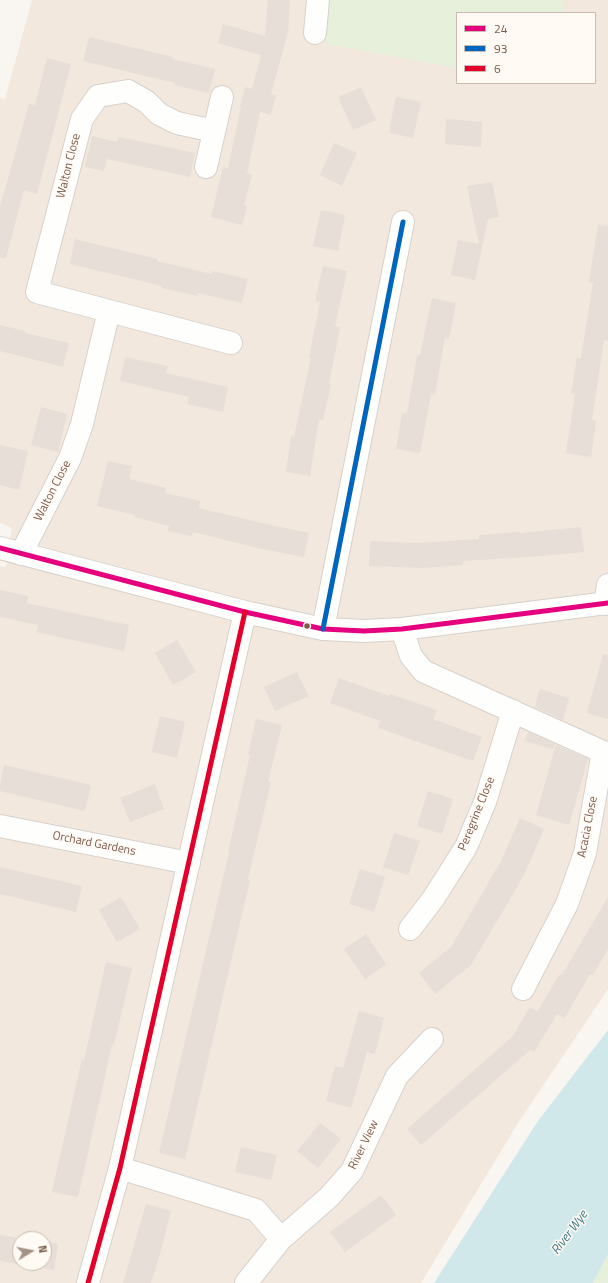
<!DOCTYPE html>
<style>
body{margin:0}
#map{position:relative;width:608px;height:1283px;overflow:hidden;background:#f9f5f0;font-family:"Titillium Web",sans-serif}
canvas{display:block}
.legend{position:absolute;left:456px;top:12px;width:140px;height:72px;box-sizing:border-box;background:#fffaf3;border:1px solid #cabbb1;margin:0;padding:5px 7px;list-style:none;font-size:12px;color:#7a5c4d}
.legend li{display:flex;align-items:center;gap:8px;height:20px}
.legend b{width:20px;border:1px solid #cabbb1}
.north{position:absolute;left:12px;top:1231px;width:40px;height:40px;box-sizing:border-box;background:#fffaf3;border:1px solid #cabbb1;border-radius:50%;rotate:80deg;font-size:11px;font-weight:700;line-height:16px;text-align:center;color:#7a5c4d}
.north::after{content:'';display:block;margin:auto;width:14px;height:18px;background:#a69286;clip-path:polygon(50% 0,100% 100%,50% 72%,0 100%)}
</style>
<div id="map">
<canvas width="608" height="1283"></canvas>
<ul class="legend">
<li><b style="height:5px;background:#e5007d"></b>24</li>
<li><b style="height:5px;background:#0065bd"></b>93</li>
<li><b style="height:5px;background:#e4002b"></b>6</li>
</ul>
<div class="north">N</div>
</div>
<script>
const ctx = document.querySelector('canvas').getContext('2d');
ctx.lineJoin = 'round';
function fill(path, color) {
  ctx.fillStyle = color;
  ctx.fill(path, 'evenodd');
}
function toPath(rows) {
  const path = new Path2D();
  for (const r of rows) {
    path.moveTo(r[0], r[1]);
    for (let i = 2; i < r.length; i += 2) path.lineTo(r[i], r[i + 1]);
  }
  return path;
}
function trace(path, color, width, dash) {
  ctx.strokeStyle = color;
  ctx.lineWidth = width;
  ctx.lineCap = dash ? 'butt' : 'round';
  ctx.setLineDash(dash || []);
  ctx.stroke(path);
}
function label(font, color, halo, rows, align = 'center') {
  ctx.font = font + ' "Titillium Web",sans-serif';
  ctx.lineWidth = 3;
  ctx.setLineDash([]);
  ctx.textBaseline = 'middle';
  ctx.strokeStyle = halo;
  ctx.fillStyle = color;
  for (const [text, x, y, turn = 0] of rows) {
    ctx.save();
    ctx.translate(x, y);
    ctx.rotate((+turn || 0) * Math.PI / 180);
    ctx.textAlign = isNaN(turn) ? turn : align;
    if (halo) ctx.strokeText(text, 0, 0);
    ctx.fillText(text, 0, 0);
    ctx.restore();
  }
}
const residential = toPath([
 [32,0,608,0,608,989,518,1123,421,1283,0,1283,0,566,6,567,12,528,0,523,0,98,5,99],
 [457,13,595,13,595,83,457,83],
 [20,1239,44,1239,44,1263,20,1263]
]);
const green = toPath([
 [330,0,564,0,563,13,457,13,457,68,326,44],
 [608,1254,608,1283,593,1283]
]);
const water = toPath([
 [608,1030,608,1254,593,1283,434,1283,538,1121]
]);
const building = toPath([
 [268,0,290,0,288,32,271,94,276,96,271,115,260,112,247,173,252,175,244,205,247,206,242,225,211,217,223,167,228,168,241,107,240,106,245,87,252,89,261,55,218,43,223,24,265,36],
 [89,37,173,57,173,59,215,69,209,93,174,85,175,83,83,61],
 [47,58,71,64,37,194,24,190,6,258,0,258,0,207,29,104,35,105],
 [361,87,376,120,353,130,338,97],
 [396,97,421,102,413,138,390,133,390,126],
 [446,119,482,122,481,147,445,144],
 [92,136,117,142,119,137,195,153,190,177,107,159,104,171,85,167],
 [334,143,357,153,342,186,320,175],
 [492,182,499,217,488,219,475,280,451,275,458,240,479,244,467,186],
 [321,210,345,215,338,251,313,246],
 [598,225,608,226,608,341,604,340,592,420,596,421,591,457,566,453,575,394,571,393,577,358,581,358,593,282,589,282],
 [75,239,157,259,157,261,212,274,212,271,248,279,242,303,198,293,197,296,162,288,162,286,70,264],
 [323,266,347,271,335,326,340,328,329,384,331,385,323,420,319,419,310,476,286,472,291,436,294,437,311,358,309,358,320,302,315,301],
 [432,298,456,303,449,339,445,338,435,395,431,394,420,453,396,449,402,413,407,414,417,355,420,355],
 [0,325,25,331,25,333,69,343,63,367,0,351],
 [125,357,168,366,166,373,228,387,223,412,187,404,189,397,120,381],
 [41,407,67,414,58,452,31,445],
 [0,445,28,451,19,490,0,485],
 [108,461,132,466,129,479,166,488,165,493,200,501,199,508,257,522,309,533,304,557,257,548,193,532,192,536,168,531,169,526,134,517,135,515,97,506],
 [581,527,584,552,543,556,463,561,463,565,422,568,369,566,370,541,418,543,479,539,479,535,520,532,520,533],
 [0,590,28,596,27,603,129,625,124,651,36,632,38,625,0,617],
 [177,640,196,672,173,685,155,653],
 [603,654,608,655,608,719,587,713],
 [297,672,309,696,275,711,264,687],
 [339,678,389,696,390,694,437,710,433,719,482,737,473,761,378,728,380,721,330,703],
 [540,689,569,698,563,720,535,707],
 [160,716,185,722,177,758,152,752],
 [256,719,282,725,268,782,271,782,248,879,250,880,185,1159,159,1153,229,852,228,852,250,755,248,755],
 [528,732,555,744,553,749,525,741],
 [556,745,588,759,569,825,536,815],
 [4,765,91,785,85,811,0,791,0,785],
 [155,784,164,809,130,822,120,798],
 [428,791,453,799,442,834,417,826],
 [520,818,544,829,524,875,471,965,435,994,419,973,451,947,501,861],
 [394,833,420,841,408,875,383,867],
 [0,867,82,886,76,912,0,894],
 [360,869,385,877,374,912,349,904],
 [121,897,140,929,117,942,99,910],
 [608,897,608,949,593,975,590,974,564,1019,557,1014,534,1052,530,1050,421,1145,407,1129,512,1037,530,1007,537,1012,560,974,562,975],
 [366,934,386,964,365,979,344,949],
 [106,962,132,968,114,1045,112,1044,78,1197,52,1192,82,1059,84,1060],
 [359,1011,384,1018,375,1054,367,1052,351,1108,326,1101,335,1066,343,1068],
 [320,1123,341,1139,318,1168,297,1151],
 [241,1147,277,1155,271,1180,235,1172],
 [381,1195,396,1215,345,1252,330,1232],
 [146,1204,171,1211,162,1247,151,1283,123,1283],
 [0,1235,20,1238,20,1264,0,1261],
 [44,1241,58,1244,54,1270,36,1267,36,1263,44,1263]
]);
const minor = toPath([
 [315,33,318,0],
 [206,167,222,97],
 [109,311,231,343],
 [0,548,245,612,323,629,364,631,402,629,608,603],
 [21,554,70,458,82,424,109,311,37,292,82,119,98,96,128,91,147,102,159,114,177,123,214,131],
 [605,604,608,585],
 [323,629,403,222],
 [402,629,411,656,423,671,603,752,608,753],
 [0,826,189,863],
 [410,929,433,899,466,847,485,802,513,711],
 [523,989,567,904,585,853,603,752],
 [120,1168,256,1210,281,1239],
 [88,1283,120,1168,245,612],
 [246,1283,281,1239,329,1197,352,1171,397,1076,432,1039]
]);
const bus1 = toPath([
 [0,548,245,612,323,629,364,631,402,629,608,603]
]);
const bus2 = toPath([
 [323,629,403,222]
]);
const bus3 = toPath([
 [88,1283,120,1168,245,612]
]);
const markers = [
 [307,626,3.5,"#7a5c4d"]
];
const streetNames = [
 ["Walton Close",69,166,-76],
 ["Walton Close",53,491,-63],
 ["Peregrine Close",477,814,-68],
 ["Acacia Close",588,827,-79],
 ["Orchard Gardens",94,844,11],
 ["River View",364,1145,-64]
];
const waterNames = [
 ["River Wye",570,1233,-53]
];
fill(residential, '#f2e8de');
fill(green, '#e7f0db');
fill(water, '#d0e8ea');
fill(building, '#e6ded7');
trace(minor, '#d7d1cb', 24);
trace(minor, '#fefefd', 22);
trace(bus1, '#e5007d', 5);
trace(bus2, '#0065bd', 5);
trace(bus3, '#e4002b', 5);
for (const [x, y, r, color] of markers) {
  const dot = new Path2D();
  dot.arc(x, y, r, 0, 2 * Math.PI);
  ctx.fillStyle = color;
  ctx.fill(dot);
  trace(dot, '#fffaf3', 1.5);
}
label('12px', '#7a5c4d', '#fffaf3', streetNames);
label('italic 13px', '#437c86', '#fffaf3', waterNames);
</script>
